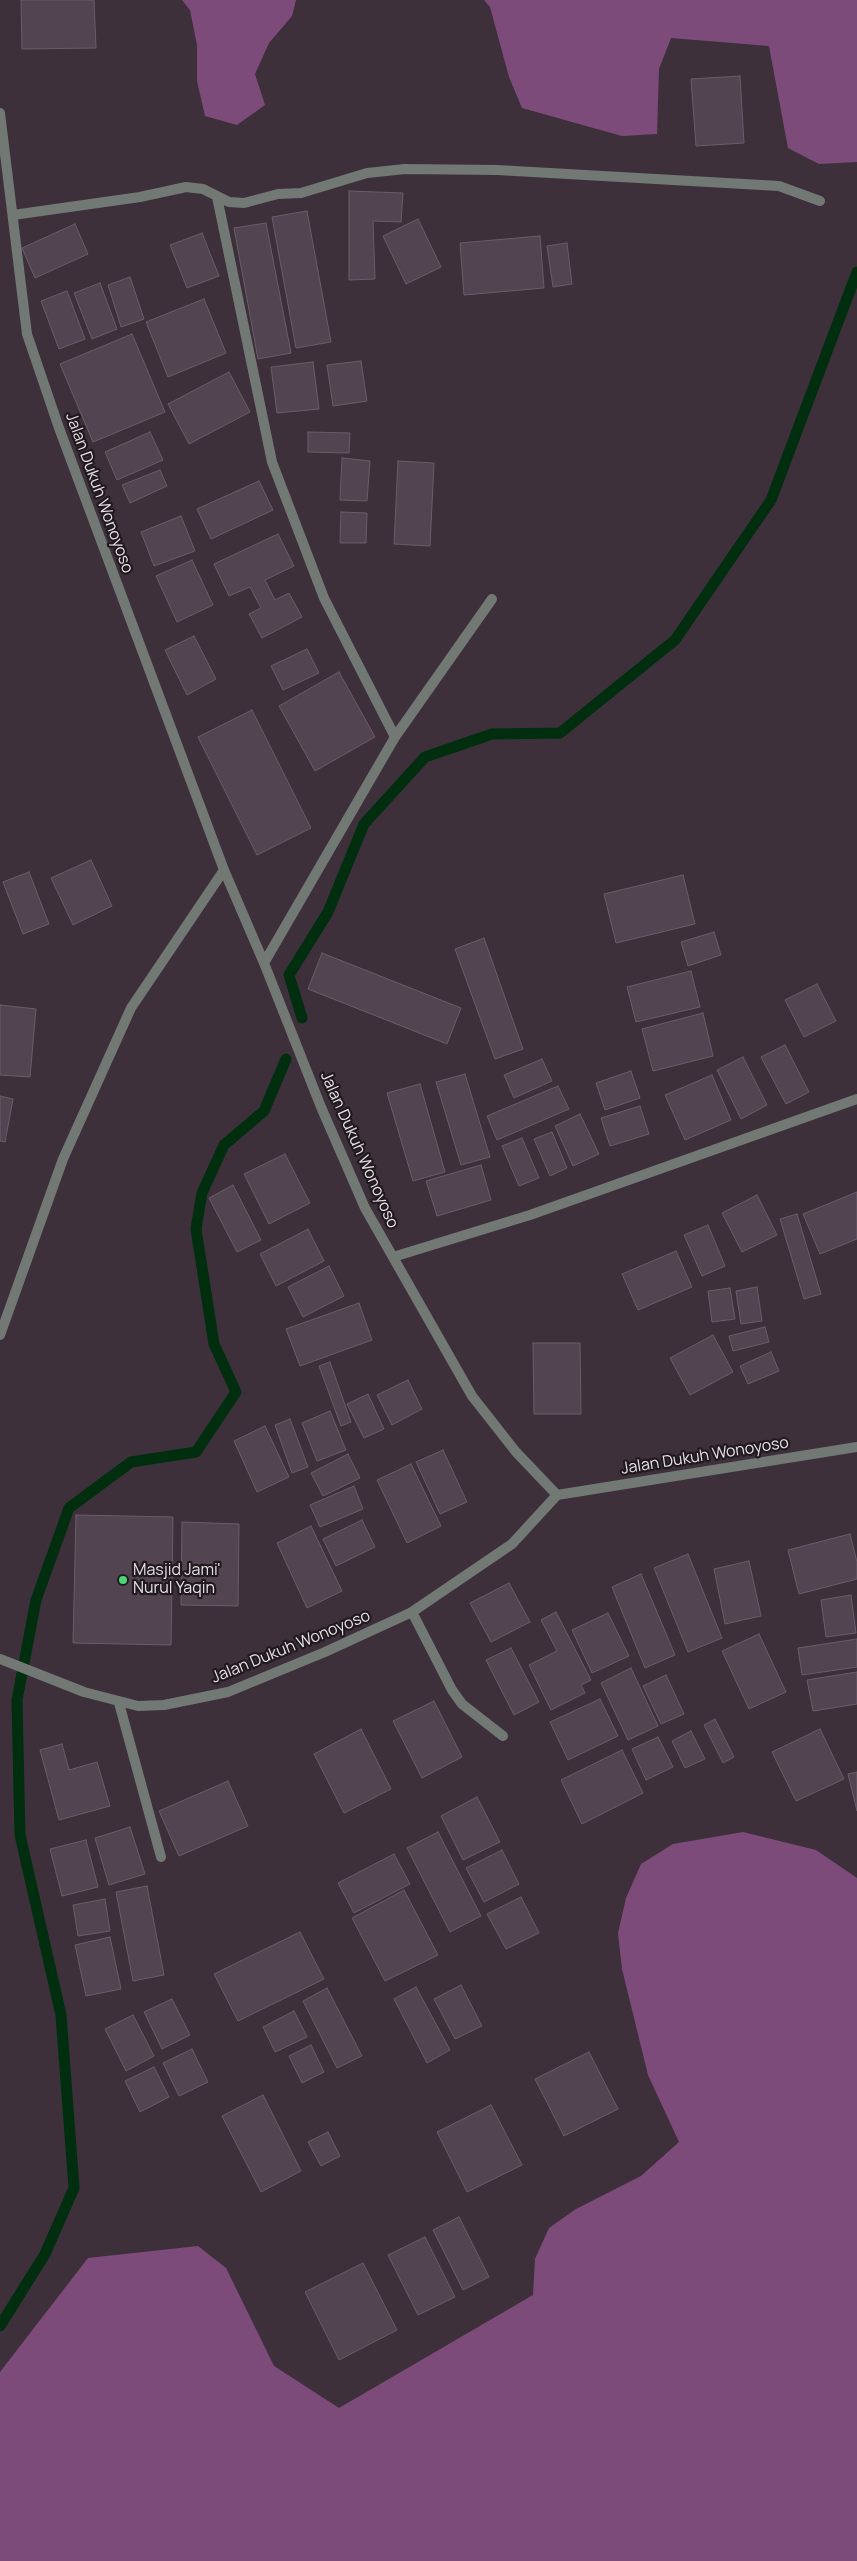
<!DOCTYPE html>
<style>
body{margin:0}
canvas{display:block;background:#3d303b}
</style>
<canvas width="857" height="2561"></canvas>
<script>
const ctx = document.querySelector('canvas').getContext('2d');
ctx.lineJoin = 'round';
function fill(path, color) {
  ctx.fillStyle = color;
  ctx.fill(path, 'evenodd');
}
function toPath(rows) {
  const path = new Path2D();
  for (const r of rows) {
    path.moveTo(r[0], r[1]);
    for (let i = 2; i < r.length; i += 2) path.lineTo(r[i], r[i + 1]);
  }
  return path;
}
function trace(path, color, width, dash) {
  ctx.strokeStyle = color;
  ctx.lineWidth = width;
  ctx.lineCap = dash ? 'butt' : 'round';
  ctx.setLineDash(dash || []);
  ctx.stroke(path);
}
function label(font, color, halo, rows, align = 'center') {
  ctx.font = font + ' Manrope,sans-serif';
  ctx.lineWidth = 4.5;
  ctx.setLineDash([]);
  ctx.textBaseline = 'middle';
  ctx.strokeStyle = halo;
  ctx.fillStyle = color;
  for (const [text, x, y, turn = 0] of rows) {
    ctx.save();
    ctx.translate(x, y);
    ctx.rotate((+turn || 0) * Math.PI / 180);
    ctx.textAlign = isNaN(turn) ? turn : align;
    if (halo) ctx.strokeText(text, 0, 0);
    ctx.fillText(text, 0, 0);
    ctx.restore();
  }
}
const forest = toPath([
 [182,0,296,0,292,16,269,43,255,74,265,105,237,125,205,116,197,81,197,45,190,10],
 [484,0,857,0,857,162,819,164,788,148,769,46,671,38,659,69,657,134,622,136,522,108,509,77,490,7],
 [743,1832,816,1850,857,1878,857,2561,0,2561,0,2372,88,2258,198,2246,226,2268,274,2366,339,2408,533,2295,535,2259,549,2228,576,2209,641,2176,679,2142,648,2075,622,1969,618,1933,626,1898,641,1864,673,1844]
]);
const stream = toPath([
 [302,1018,289,975,328,912,364,824,425,757,492,734,560,733,675,640,771,500,857,272],
 [0,2326,45,2254,74,2188,61,2015,20,1835,17,1700,36,1600,69,1508,131,1462,196,1452,236,1392,214,1344,196,1229,202,1193,224,1145,264,1111,286,1059]
]);
const building = toPath([
 [21,0,94,0,96,48,22,49,21,0],
 [740,76,744,143,696,146,691,79,740,76],
 [349,191,403,193,401,222,373,221,375,279,349,280,349,191],
 [307,211,331,342,296,348,272,217,307,211],
 [418,219,441,267,406,284,383,236,418,219],
 [266,223,291,353,258,359,234,228,266,223],
 [75,224,88,254,35,278,22,248,75,224],
 [202,233,219,276,187,288,170,245,202,233],
 [540,236,544,288,464,295,460,243,540,236],
 [567,243,572,284,553,287,547,246,567,243],
 [130,277,144,319,121,327,108,285,130,277],
 [100,283,117,329,92,339,74,293,100,283],
 [67,291,85,339,59,349,41,301,67,291],
 [204,299,226,353,168,377,146,322,204,299],
 [132,334,165,412,93,442,60,364,132,334],
 [361,361,367,401,333,406,327,365,361,361],
 [313,362,319,409,277,413,271,367,313,362],
 [229,372,250,412,189,444,168,404,229,372],
 [150,432,163,460,117,480,105,452,150,432],
 [308,432,350,433,349,453,308,452,308,432],
 [342,458,370,461,367,501,340,500,342,458],
 [398,461,434,463,430,546,394,544,398,461],
 [160,470,167,486,130,503,122,485,160,470],
 [259,481,273,510,211,539,197,509,259,481],
 [341,512,367,513,366,543,340,543,341,512],
 [181,516,195,551,154,566,141,532,181,516],
 [278,534,294,566,265,580,275,600,289,593,302,617,262,638,249,614,261,608,250,587,229,596,214,564,278,534],
 [192,560,213,605,177,622,156,576,192,560],
 [194,636,216,679,187,695,165,650,194,636],
 [307,649,319,673,283,690,271,666,307,649],
 [339,672,375,737,315,771,279,706,339,672],
 [252,710,311,828,257,855,198,737,252,710],
 [91,860,112,906,73,925,51,878,91,860],
 [29,872,49,924,23,934,3,882,29,872],
 [683,875,695,924,616,943,604,894,683,875],
 [714,932,721,955,688,966,681,942,714,932],
 [484,938,523,1049,495,1059,455,949,484,938],
 [322,953,461,1008,447,1044,308,989,322,953],
 [691,971,700,1007,636,1022,627,987,691,971],
 [817,984,836,1021,804,1037,785,1000,817,984],
 [0,1005,36,1009,30,1077,0,1075,0,1005],
 [703,1013,713,1056,653,1071,642,1029,703,1013],
 [785,1045,809,1092,786,1104,761,1057,785,1045],
 [743,1057,767,1105,741,1119,717,1070,743,1057],
 [542,1059,552,1081,514,1098,504,1075,542,1059],
 [631,1071,640,1098,605,1110,596,1083,631,1071],
 [465,1074,490,1157,461,1165,436,1082,465,1074],
 [712,1075,731,1120,685,1140,665,1095,712,1075],
 [420,1084,445,1172,413,1181,387,1093,420,1084],
 [558,1086,569,1109,497,1140,487,1116,558,1086],
 [0,1096,13,1099,5,1142,0,1141,0,1096],
 [640,1106,649,1134,610,1146,601,1118,640,1106],
 [580,1114,599,1154,573,1166,555,1126,580,1114],
 [552,1132,567,1168,550,1176,534,1139,552,1132],
 [522,1138,539,1178,519,1186,502,1146,522,1138],
 [285,1154,310,1203,269,1224,244,1174,285,1154],
 [481,1165,491,1200,437,1216,426,1181,481,1165],
 [233,1185,261,1240,237,1252,209,1198,233,1185],
 [857,1192,857,1239,820,1254,803,1214,857,1192],
 [757,1195,777,1235,742,1252,722,1213,757,1195],
 [797,1214,821,1294,804,1299,780,1219,797,1214],
 [708,1225,725,1266,702,1276,684,1235,708,1225],
 [308,1229,324,1261,276,1286,260,1254,308,1229],
 [676,1251,692,1287,638,1310,622,1274,676,1251],
 [329,1266,344,1296,303,1317,288,1287,329,1266],
 [757,1287,762,1321,741,1324,736,1291,757,1287],
 [730,1288,735,1319,712,1322,708,1291,730,1288],
 [359,1303,372,1340,300,1366,286,1329,359,1303],
 [765,1327,769,1342,733,1351,729,1336,765,1327],
 [713,1335,733,1372,690,1395,670,1358,713,1335],
 [533,1343,580,1343,581,1414,534,1414,533,1343],
 [771,1352,779,1371,748,1384,740,1366,771,1352],
 [330,1362,351,1422,341,1426,319,1366,330,1362],
 [408,1380,422,1409,392,1425,377,1395,408,1380],
 [368,1394,384,1429,364,1438,347,1404,368,1394],
 [330,1411,346,1450,317,1461,302,1423,330,1411],
 [290,1419,308,1467,292,1473,275,1425,290,1419],
 [265,1426,289,1477,257,1492,234,1441,265,1426],
 [443,1450,467,1502,440,1514,416,1462,443,1450],
 [348,1454,360,1478,323,1496,311,1473,348,1454],
 [411,1464,441,1526,407,1543,377,1480,411,1464],
 [354,1486,363,1509,320,1527,310,1505,354,1486],
 [76,1515,173,1517,171,1645,73,1643,76,1515],
 [362,1520,375,1547,336,1566,323,1539,362,1520],
 [182,1522,239,1524,238,1606,181,1605,182,1522],
 [311,1526,342,1591,307,1608,277,1543,311,1526],
 [850,1534,857,1562,857,1579,799,1594,788,1550,850,1534],
 [688,1554,722,1638,688,1652,654,1568,688,1554],
 [749,1561,761,1616,725,1624,714,1569,749,1561],
 [641,1574,675,1655,645,1668,612,1587,641,1574],
 [509,1583,530,1622,491,1642,470,1603,509,1583],
 [851,1595,856,1633,826,1637,821,1600,851,1595],
 [556,1612,591,1680,581,1685,585,1693,551,1710,529,1665,557,1651,541,1620,556,1612],
 [608,1613,629,1656,592,1673,572,1630,608,1613],
 [759,1634,786,1692,749,1709,722,1651,759,1634],
 [857,1639,857,1667,802,1675,798,1648,857,1639],
 [511,1648,539,1702,514,1715,486,1660,511,1648],
 [631,1668,658,1726,628,1740,601,1683,631,1668],
 [857,1672,857,1704,813,1711,807,1680,857,1672],
 [666,1675,684,1714,661,1724,643,1686,666,1675],
 [600,1699,618,1736,568,1760,550,1722,600,1699],
 [434,1701,462,1757,422,1778,393,1721,434,1701],
 [715,1719,734,1757,723,1763,704,1725,715,1719],
 [361,1729,391,1789,344,1813,314,1754,361,1729],
 [820,1729,844,1779,796,1801,772,1752,820,1729],
 [691,1731,705,1759,685,1768,672,1741,691,1731],
 [658,1737,673,1767,646,1780,632,1749,658,1737],
 [62,1744,69,1770,97,1762,110,1806,59,1820,40,1750,62,1744],
 [622,1750,643,1793,582,1824,561,1780,622,1750],
 [857,1772,857,1811,848,1774,857,1772],
 [228,1781,248,1826,179,1856,159,1811,228,1781],
 [477,1797,500,1842,463,1860,441,1816,477,1797],
 [130,1827,145,1874,109,1885,95,1838,130,1827],
 [438,1832,481,1916,450,1932,407,1848,438,1832],
 [86,1840,98,1887,62,1896,50,1849,86,1840],
 [502,1850,519,1884,484,1902,466,1868,502,1850],
 [394,1854,410,1884,354,1913,338,1883,394,1854],
 [147,1886,164,1975,133,1981,116,1892,147,1886],
 [404,1890,438,1955,385,1981,352,1918,404,1890],
 [521,1897,539,1933,506,1949,487,1914,521,1897],
 [105,1899,110,1931,78,1936,73,1905,105,1899],
 [300,1932,324,1979,238,2021,214,1974,300,1932],
 [110,1937,121,1989,86,1996,75,1945,110,1937],
 [461,1985,482,2026,455,2039,434,1999,461,1985],
 [416,1987,450,2050,427,2063,394,1999,416,1987],
 [327,1988,362,2056,337,2068,303,2001,327,1988],
 [172,1999,190,2035,162,2049,144,2012,172,1999],
 [294,2011,307,2037,275,2052,263,2027,294,2011],
 [133,2015,154,2056,126,2071,105,2029,133,2015],
 [311,2045,324,2072,302,2083,289,2056,311,2045],
 [192,2049,208,2082,179,2096,163,2063,192,2049],
 [589,2052,618,2109,564,2136,535,2079,589,2052],
 [154,2067,169,2097,140,2112,125,2081,154,2067],
 [263,2095,301,2171,261,2192,222,2116,263,2095],
 [491,2105,522,2165,467,2192,437,2132,491,2105],
 [328,2132,340,2156,321,2166,308,2142,328,2132],
 [459,2217,489,2277,463,2290,433,2230,459,2217],
 [425,2237,455,2297,418,2315,388,2255,425,2237],
 [363,2263,397,2330,339,2360,305,2292,363,2263]
]);
const minor = toPath([
 [0,113,27,334,59,428,224,870,264,963,321,1107,365,1208,472,1396,516,1452,557,1495],
 [217,197,272,462,324,598,395,737],
 [13,215,140,197,186,187,203,189,229,202,244,203,278,194,301,193,367,173,405,169,497,170,779,186,820,201],
 [264,963,395,737,492,599],
 [393,1257,530,1215,857,1099],
 [0,1335,63,1159,131,1008,224,870],
 [412,1612,452,1690,462,1704,503,1736],
 [0,1659,84,1692,138,1706,164,1705,228,1692,325,1652,412,1612,512,1544,557,1495,857,1447],
 [119,1703,161,1857]
]);
const markers = [
 [123,1580,5,"#4bd677"]
];
const streetNames = [
 ["Jalan Dukuh Wonoyoso",99,493,70],
 ["Jalan Dukuh Wonoyoso",359,1150,66],
 ["Jalan Dukuh Wonoyoso",705,1456,-9],
 ["Jalan Dukuh Wonoyoso",291,1647,-22]
];
const poiNames = [
 ["Masjid Jami'",133,1571],
 ["Nurul Yaqin",133,1589]
];
fill(forest, '#7d4b79');
trace(stream, '#002e0f', 11);
fill(building, '#524551');
trace(building, '#6a5c68', 1);
trace(minor, '#727873', 10);
for (const [x, y, r, color] of markers) {
  const dot = new Path2D();
  dot.arc(x, y, r, 0, 2 * Math.PI);
  ctx.fillStyle = color;
  ctx.fill(dot);
  trace(dot, '#201a1f', 2);
}
label('16px', '#e7dfe6', '#201a1f', streetNames);
label('16px', '#e7dfe6', '#201a1f', poiNames, 'left');
</script>
